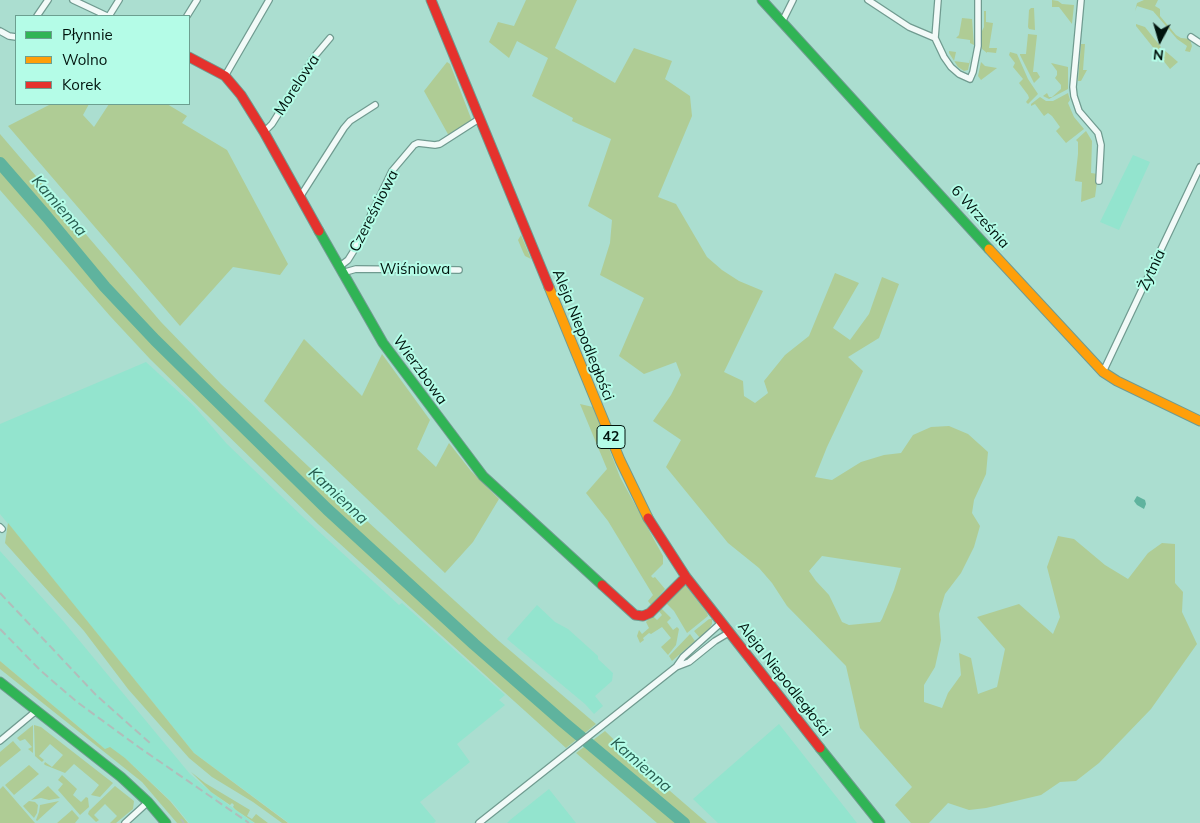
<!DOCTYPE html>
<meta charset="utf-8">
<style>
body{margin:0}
#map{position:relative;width:1200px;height:823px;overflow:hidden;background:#abded0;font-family:Mulish,sans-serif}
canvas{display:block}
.legend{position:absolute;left:15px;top:15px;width:175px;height:90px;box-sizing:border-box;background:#b4fce7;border:1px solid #6c9f90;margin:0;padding:6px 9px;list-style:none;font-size:15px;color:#00130d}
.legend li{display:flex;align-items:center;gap:10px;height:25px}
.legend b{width:25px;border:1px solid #6c9f90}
.north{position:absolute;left:1135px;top:15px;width:50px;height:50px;-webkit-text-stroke:4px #b4fce7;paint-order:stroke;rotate:186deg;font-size:14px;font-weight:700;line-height:20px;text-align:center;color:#00130d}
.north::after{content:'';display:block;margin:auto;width:18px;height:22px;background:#00130d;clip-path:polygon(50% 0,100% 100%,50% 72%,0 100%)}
</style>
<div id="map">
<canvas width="1200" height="823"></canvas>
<ul class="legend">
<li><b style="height:6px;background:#30b455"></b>Płynnie</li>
<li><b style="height:6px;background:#ff9f0a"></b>Wolno</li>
<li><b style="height:6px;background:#e5322d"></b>Korek</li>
</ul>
<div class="north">N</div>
</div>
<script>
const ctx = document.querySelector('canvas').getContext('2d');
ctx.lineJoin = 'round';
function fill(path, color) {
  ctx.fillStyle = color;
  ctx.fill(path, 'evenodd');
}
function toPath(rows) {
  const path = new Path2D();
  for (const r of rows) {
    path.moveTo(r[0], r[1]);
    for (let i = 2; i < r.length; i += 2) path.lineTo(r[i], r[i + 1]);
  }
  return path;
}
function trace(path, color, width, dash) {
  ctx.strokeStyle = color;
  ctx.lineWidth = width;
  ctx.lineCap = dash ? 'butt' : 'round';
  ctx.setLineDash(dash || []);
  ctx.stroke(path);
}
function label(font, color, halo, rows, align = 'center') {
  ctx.font = font + ' Mulish,sans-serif';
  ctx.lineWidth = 4;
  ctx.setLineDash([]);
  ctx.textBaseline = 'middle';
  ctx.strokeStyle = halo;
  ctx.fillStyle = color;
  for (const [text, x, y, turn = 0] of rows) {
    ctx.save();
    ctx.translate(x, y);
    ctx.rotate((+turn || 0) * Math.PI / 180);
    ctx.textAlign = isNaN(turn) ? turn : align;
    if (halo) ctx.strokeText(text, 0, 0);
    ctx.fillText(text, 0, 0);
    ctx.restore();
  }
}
const built = toPath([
 [1133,155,1150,162,1119,230,1100,222],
 [146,362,194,406,227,444,303,517,399,605,402,603,505,695,499,700,505,705,457,744,470,762,420,802,436,821,434,823,289,823,194,753,0,514,0,424],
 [0,551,64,622,190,774,211,792,254,823,189,823,172,802,125,758,105,749,0,661],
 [537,605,555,622,568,629,598,656,598,659,613,673,612,681,595,696,603,706,594,714,585,704,507,639],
 [779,724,857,823,718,823,693,799],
 [549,789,576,823,507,823,510,820]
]);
const green = toPath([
 [526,0,577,0,555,48,615,83,634,48,672,61,665,79,690,96,692,116,658,197,676,204,707,257,722,270,739,281,763,291,724,372,743,381,744,396,755,403,768,393,764,381,785,355,809,336,835,273,859,283,833,328,850,340,869,314,882,277,899,284,879,338,848,357,863,371,827,447,815,477,832,480,861,462,884,455,901,453,913,435,931,427,949,426,968,434,988,452,986,474,974,500,972,513,980,526,974,547,961,573,945,594,939,614,941,640,935,667,924,685,924,702,942,708,948,693,961,675,959,653,971,658,978,694,997,687,1005,649,977,617,1019,604,1053,634,1060,617,1047,567,1058,536,1074,539,1105,565,1128,579,1148,553,1162,543,1175,544,1175,583,1183,592,1182,612,1197,644,1151,709,1099,763,1076,781,1060,782,1041,795,986,808,969,810,948,803,929,823,911,823,895,805,912,787,860,728,846,666,787,606,772,583,759,568,728,543,666,467,681,440,653,421,671,395,681,375,676,362,644,374,619,356,644,298,600,275,610,243,612,220,588,206,611,139,572,121,573,118,532,96,548,58,517,41,509,58,489,42,498,22,514,26],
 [822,556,901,568,894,590,882,619,880,622,849,625,842,622,829,595,816,581,809,571],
 [1052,0,1058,1,1062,4,1074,5,1072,24,1059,7,1052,7],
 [1144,0,1158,0,1155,6,1160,9,1160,16,1176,35,1181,38,1190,39,1192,46,1190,52,1185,51,1187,46,1177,39,1153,11,1137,6,1135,11,1137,3],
 [1031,8,1034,8,1035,30,1029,29,1028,27,1029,10],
 [984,11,986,11,986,22,993,23,989,48,997,48,996,53,987,52,987,53,982,49,981,33,984,27],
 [962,18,972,19,974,45,970,43,970,40,956,38,959,35],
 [1136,24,1145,27,1161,47,1156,51,1136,26],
 [1028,34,1037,35,1033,72,1037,72,1040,77,1034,83,1020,55,1020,54,1026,54],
 [1081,44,1085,44,1083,70,1087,70,1081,81,1078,81],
 [1163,49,1178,62,1170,69,1158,54],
 [949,51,956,52,954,61,969,63,971,56,968,70,964,71,958,67,949,53],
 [1010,52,1017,54,1028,79,1038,94,1028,104,1026,102,1029,98,1028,95,1019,83,1023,79,1013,67,1015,63,1009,55],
 [447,62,450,64,472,121,449,136,424,91],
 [981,62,985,66,997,68,981,80,978,76],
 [1051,63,1068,67,1068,89,1049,99,1043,96,1047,93,1049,97,1052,97,1061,89,1061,85,1055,78,1057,75,1057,71],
 [1068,93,1070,100,1068,103,1074,117,1084,129,1066,143,1056,131,1060,127,1052,116,1048,113,1044,116,1035,104,1031,106,1031,104,1040,97,1046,101,1053,101],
 [51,104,89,104,83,115,94,127,109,104,167,104,187,116,182,123,227,150,288,264,280,275,233,267,180,326,8,126],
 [1086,131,1092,141,1091,173,1098,174,1095,197,1081,202,1082,182,1075,181,1078,154,1078,142,1076,140],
 [0,134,161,322,221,384,345,501,499,641,596,724,566,748,318,524,150,359,110,316,0,190],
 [521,235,531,259,525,256,523,252,518,240],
 [304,339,362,396,382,354,430,420,417,449,436,467,449,443,471,471,499,499,473,542,445,573,264,401],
 [580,404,593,407,620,477,663,556,663,564,651,576,653,578,655,577,665,589,651,605,648,601,653,595,608,521,586,493,607,469],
 [8,523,194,753,288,823,282,823,253,802,212,777,189,758,128,689,84,631,5,543],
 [681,586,686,586,707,613,708,616,687,633,674,611,666,603],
 [661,608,671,618,667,622,673,630,677,627,679,629,676,645,668,655,661,647,671,638,662,627,651,634,649,633,643,638,644,640,640,643,637,636,639,630,642,634,649,628,646,622,652,615,657,620,662,615,658,610],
 [709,619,712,619,712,624,709,629,700,638,694,631],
 [690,634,695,641,672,661,669,656],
 [0,661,105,749,110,747,125,758,170,801,188,823,177,823,142,782,0,669],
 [33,725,33,753,28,749,32,747,25,739,20,741,17,738],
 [34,725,41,727,113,783,100,797,91,795,99,785,74,764,65,773,45,765,44,764,45,762,52,767,63,755,50,744,39,756,44,760,42,762,35,756],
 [605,731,640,765,707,823,657,823,576,753],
 [13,741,21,750,0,767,0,752],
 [29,765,39,774,14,795,5,785],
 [191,772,205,783,250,810,247,816,252,819,256,814,268,823,255,823,236,810,233,807,234,805,232,803,230,805,211,792],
 [62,775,77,789,73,795,81,802,86,797,88,798,89,807,80,815,58,790,63,784,58,780],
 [3,786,35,823,0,823,0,789],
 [48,786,60,798,49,800,41,798,31,800],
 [115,786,134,801,133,809,116,823,110,823,117,816,105,804,94,815,99,820,96,822,88,814,89,811],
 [29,801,35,802,38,805,37,813,34,818,23,806],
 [59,801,37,821,36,820,39,812,40,805],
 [72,810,79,818,75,823,57,823]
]);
const water = toPath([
 [1137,496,1145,500,1146,504,1144,509,1137,505,1134,501]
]);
const river = toPath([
 [0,163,47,217,105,287,155,340,327,509,474,644,562,721,684,823]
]);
const street = toPath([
 [73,0,107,16],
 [868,0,909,27,935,38],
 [938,0,935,38,944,57,951,67,959,74,970,79,973,72,978,46,978,0],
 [1081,0,1073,87,1074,96,1079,111,1098,133,1101,145,1099,181],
 [37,16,48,0],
 [109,16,119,0],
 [187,16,197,0],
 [782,22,793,0],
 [0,31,9,36,16,37],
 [1191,37,1200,43],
 [225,76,269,0],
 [264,132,272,124,314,57,330,38],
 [300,197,344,128,350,121,375,105],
 [339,267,348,260,353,252,392,171,414,145,418,143,435,145,440,144,479,119],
 [342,273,356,269,459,270],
 [1103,372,1200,167],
 [0,527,2,529],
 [676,667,689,662,715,641,730,632],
 [0,741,36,711],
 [125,823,148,802],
 [479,823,676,667,683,657,722,622]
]);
const fast = toPath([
 [762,0,989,249],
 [319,231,383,343,483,476,602,585],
 [0,682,121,777,148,802,166,823],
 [820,748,880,823]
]);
const slow = toPath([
 [989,249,1103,372,1117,381,1200,421],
 [549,287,620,460,648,518]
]);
const jam = toPath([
 [431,0,549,287],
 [189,57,225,76,241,95,264,132,319,231],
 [648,518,686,577,820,748],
 [602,585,635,615,643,616,650,613,686,577]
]);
const rail = toPath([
 [0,593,96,695,151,744],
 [0,629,41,671,77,702,140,748,249,823],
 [181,819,184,823]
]);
const shields = [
 [611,437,28]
];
const shieldNames = [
 ["42",611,437]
];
const streetNames = [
 ["Morelowa",297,85,-57],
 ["Czereśniowa",374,211,-63],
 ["6 Września",980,217,48],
 ["Wiśniowa",415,269],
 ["Żytnia",1152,270,-65],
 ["Aleja Niepodległości",583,335,68],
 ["Wierzbowa",420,370,54],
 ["Aleja Niepodległości",784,679,52]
];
const waterNames = [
 ["Kamienna",59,206,49],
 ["Kamienna",338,496,43],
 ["Kamienna",641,765,41]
];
fill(built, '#93e4ce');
fill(green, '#afcc95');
fill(water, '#5fb39e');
trace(river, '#5fb39e', 12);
trace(street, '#709b90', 8);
trace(fast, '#709b90', 11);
trace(slow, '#709b90', 11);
trace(jam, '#709b90', 11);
trace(street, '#f2faf8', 5.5);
trace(fast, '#30b455', 9);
trace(slow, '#ff9f0a', 9);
trace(jam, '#e5322d', 9);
trace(rail, '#b1bdba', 2, [8, 4]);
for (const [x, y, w] of shields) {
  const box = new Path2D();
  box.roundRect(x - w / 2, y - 11.5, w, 23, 4);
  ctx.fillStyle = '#b4fce7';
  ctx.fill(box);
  trace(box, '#00130d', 1);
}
label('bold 14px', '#00130d', null, shieldNames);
label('15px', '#00130d', '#b4fce7', streetNames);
label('italic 16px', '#275c4f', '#b4fce7', waterNames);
</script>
